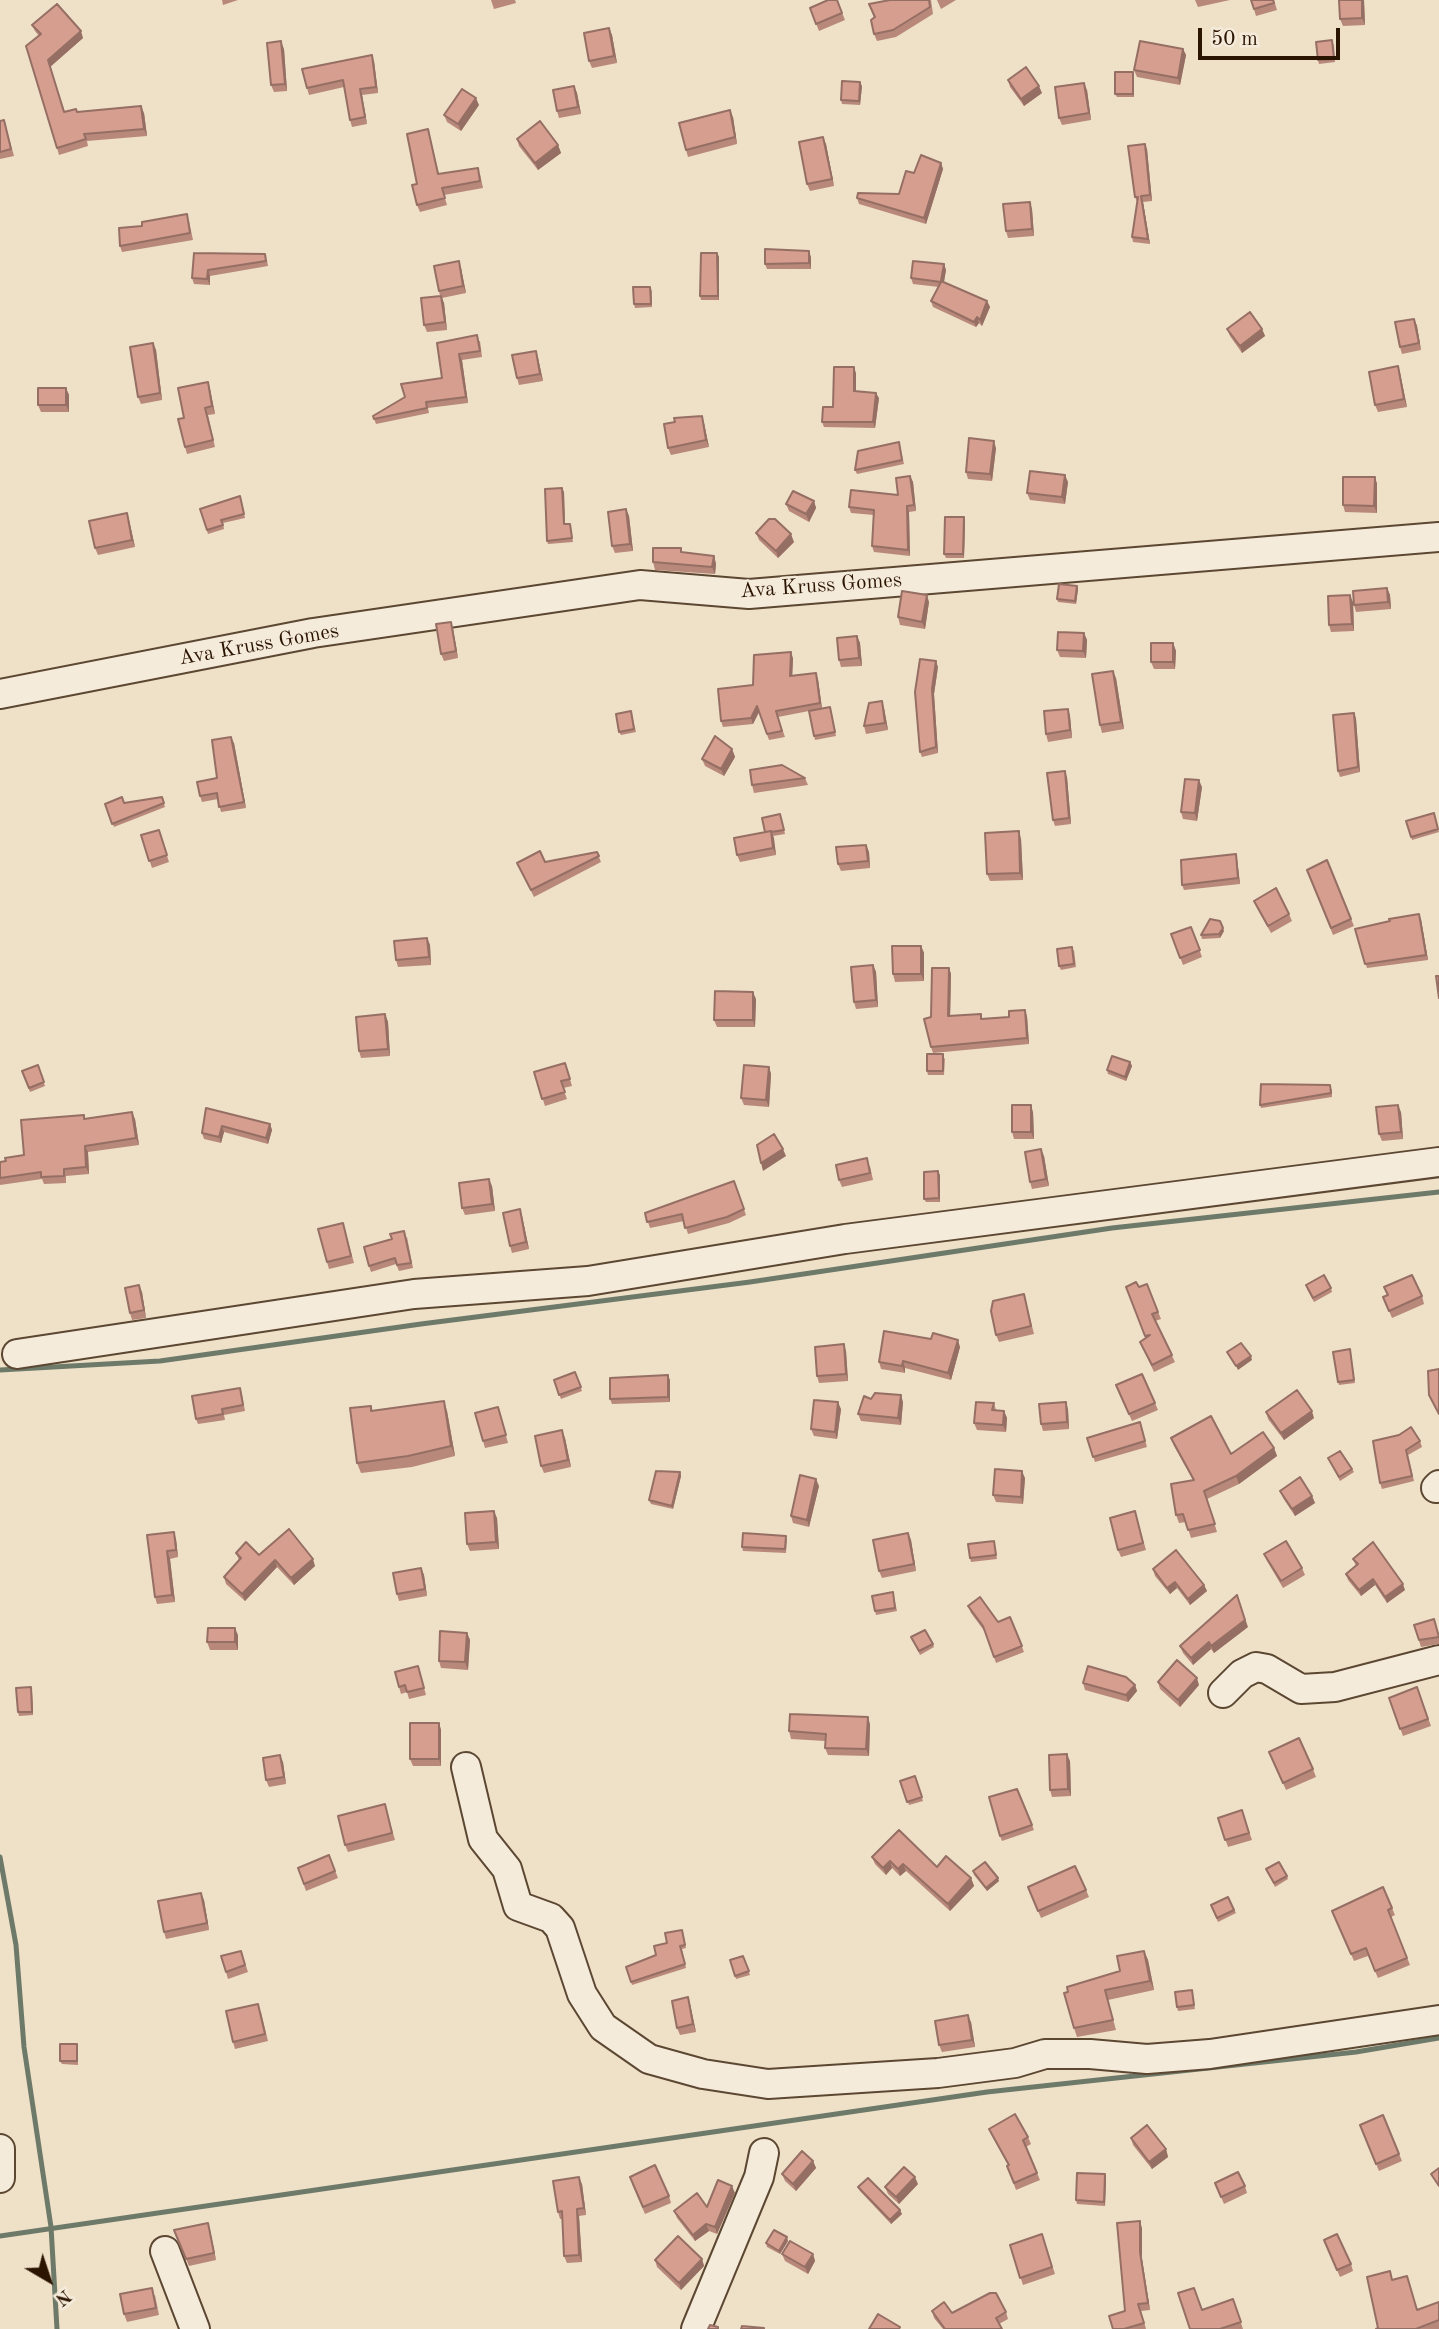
<!DOCTYPE html>
<style>
body{margin:0}
#map{position:relative;width:1439px;height:2329px;overflow:hidden;background:#efe0c8;font-family:"Old Standard TT",serif}
canvas{display:block}
.north{position:absolute;left:14px;top:2245px;width:70px;height:70px;-webkit-text-stroke:5px #f5ebdb;paint-order:stroke;rotate:141deg;font-size:19px;font-weight:700;line-height:28px;text-align:center;color:#2b1400}
.north::after{content:'';display:block;margin:auto;width:24px;height:32px;background:#2b1400;clip-path:polygon(50% 0,100% 100%,50% 72%,0 100%)}
.scale{position:absolute;left:1198px;top:28px;width:142px;height:32px;box-sizing:border-box;border:4px solid #2b1400;border-top:0;padding-left:9px;font-size:21px;line-height:24px;white-space:nowrap;color:#2b1400;-webkit-text-stroke:5px #f5ebdb;paint-order:stroke}
</style>
<div id="map">
<canvas width="1439" height="2329"></canvas>
<div class="north">N</div>
<div class="scale">50 m</div>
</div>
<script>
const ctx = document.querySelector('canvas').getContext('2d');
ctx.lineJoin = 'round';
function toPath(rows) {
  const path = new Path2D();
  for (const r of rows) {
    path.moveTo(r[0], r[1]);
    for (let i = 2; i < r.length; i += 2) path.lineTo(r[i], r[i + 1]);
  }
  return path;
}
function trace(path, color, width, dash) {
  ctx.strokeStyle = color;
  ctx.lineWidth = width;
  ctx.lineCap = dash ? 'butt' : 'round';
  ctx.setLineDash(dash || []);
  ctx.stroke(path);
}
function fill(path, color) {
  ctx.fillStyle = color;
  ctx.fill(path, 'evenodd');
}
function label(font, color, halo, rows, align = 'center') {
  ctx.font = font + ' "Old Standard TT",serif';
  ctx.lineWidth = 5;
  ctx.setLineDash([]);
  ctx.textBaseline = 'middle';
  ctx.strokeStyle = halo;
  ctx.fillStyle = color;
  for (const [text, x, y, turn = 0] of rows) {
    ctx.save();
    ctx.translate(x, y);
    ctx.rotate((+turn || 0) * Math.PI / 180);
    ctx.textAlign = isNaN(turn) ? turn : align;
    if (halo) ctx.strokeText(text, 0, 0);
    ctx.fillText(text, 0, 0);
    ctx.restore();
  }
}
const stream = toPath([
 [0,1370,160,1361,421,1324,750,1282,1112,1228,1439,1192],
 [0,1857,16,1945,24,2047,51,2227,57,2329],
 [0,2236,987,2092,1356,2052,1439,2038]
]);
const minor = toPath([
 [0,694,313,633,640,585,749,594,1439,537],
 [17,1354,414,1294,588,1281,845,1239,1439,1162],
 [1436,1488,1439,1485],
 [1223,1693,1242,1674,1256,1667,1267,1669,1301,1689,1335,1687,1439,1660],
 [466,1767,483,1839,507,1869,518,1906,551,1918,560,1928,582,1994,603,2027,649,2059,703,2074,768,2084,938,2073,1015,2063,1045,2054,1090,2054,1147,2059,1210,2054,1439,2020],
 [0,2149,0,2178],
 [165,2251,195,2329],
 [696,2329,759,2177,764,2153]
]);
const wall = toPath([
 [222,0,238,0,223,5],
 [491,0,515,0,516,3,494,9],
 [837,0,845,20,819,31,810,8],
 [931,0,933,14,896,37,877,41,874,34,874,18,869,4],
 [937,0,956,0,941,9],
 [1195,0,1230,0,1198,7],
 [1251,0,1274,0,1277,10,1256,16],
 [1364,0,1365,25,1343,26,1340,19],
 [32,25,83,38,50,67,65,112,144,113,147,136,87,141,88,146,59,155,57,148,39,36,35,31],
 [609,28,612,35,617,63,592,68,589,61],
 [1334,44,1335,62,1319,64,1318,60],
 [284,49,287,91,274,92,271,85],
 [1183,49,1186,55,1180,85,1137,77,1134,70],
 [374,61,378,93,362,95,367,124,352,127,350,120,344,87,309,95,307,88],
 [1134,76,1134,97,1117,97,1115,94],
 [1008,80,1042,93,1024,106,1010,87],
 [574,86,577,93,581,114,559,118,557,111],
 [862,86,860,105,842,104,841,100],
 [1087,90,1091,120,1062,125,1059,118],
 [479,105,461,131,447,122,444,115],
 [733,117,737,144,688,157,686,150],
 [4,120,14,156,0,159,0,121],
 [430,136,439,174,480,174,483,188,444,195,447,205,420,212,417,205,417,184],
 [517,139,558,145,561,153,538,170,519,146],
 [826,144,834,186,810,191,807,184],
 [1147,149,1152,201,1143,202,1150,244,1133,242,1132,237,1137,202,1135,197],
 [941,163,943,169,926,224,859,204,857,198,899,194],
 [1032,209,1034,236,1008,238,1006,231],
 [189,221,193,240,122,252,120,246,142,226],
 [194,253,267,260,268,266,210,276,210,285,194,284,192,278],
 [717,253,719,257,719,300,701,300,700,296],
 [811,257,811,269,767,269,765,264],
 [944,264,946,270,944,282,987,301,990,307,982,326,979,323,976,327,933,307,931,301,939,287,913,284,911,278],
 [461,268,466,293,442,298,444,303,447,330,427,332,424,325,440,296,439,291],
 [650,287,652,291,652,307,635,308,634,304],
 [1414,319,1417,326,1421,350,1402,354,1400,347],
 [1227,329,1262,329,1265,336,1242,353,1230,336],
 [480,341,482,357,462,360,468,403,428,408,429,413,376,424,373,416,442,378,437,343],
 [153,343,156,350,162,400,141,404,138,397],
 [536,351,538,358,543,381,519,385,517,378],
 [1398,366,1400,373,1407,407,1378,412,1375,405],
 [856,373,856,392,879,398,875,428,824,427,822,422],
 [208,382,210,389,215,414,208,415,215,447,187,454,185,447,184,418],
 [66,388,69,395,69,412,41,412,38,405],
 [704,423,709,447,671,455,668,448],
 [900,446,904,464,857,474,855,470],
 [996,448,992,481,968,479,966,472],
 [910,476,913,482,916,511,909,512,910,556,874,552,872,546,874,515,851,513,849,507,898,495],
 [1375,477,1377,484,1377,513,1345,512,1343,505],
 [1068,482,1065,504,1030,500,1027,493],
 [564,492,565,524,570,524,573,542,548,544,547,541],
 [240,496,245,518,223,523,224,529,208,534,200,509],
 [814,501,816,508,809,522,789,511,786,504],
 [626,509,629,516,633,551,615,553,612,546],
 [127,513,129,520,135,547,98,555,95,548],
 [965,520,964,558,946,558,944,554],
 [756,533,794,542,778,558,759,540],
 [682,552,714,556,716,564,715,574,655,570,653,562],
 [1077,586,1078,589,1076,604,1058,602,1057,599],
 [1387,588,1390,595,1391,609,1356,612,1354,605],
 [929,602,925,629,900,625,898,617],
 [1353,602,1354,631,1331,632,1329,625],
 [453,629,458,658,444,661,441,654],
 [1084,633,1087,640,1086,658,1060,657,1057,650],
 [857,636,860,643,862,666,841,667,839,660],
 [1173,643,1176,651,1175,669,1154,669,1151,662],
 [793,658,792,676,818,679,822,708,831,711,836,736,815,740,809,711,778,717,785,737,769,740,759,712,753,724,723,727,721,721,753,685],
 [938,667,934,694,938,753,922,757,920,752],
 [1116,678,1124,729,1102,733,1100,725],
 [884,708,888,730,866,734,864,726],
 [1068,709,1070,716,1072,738,1048,742,1046,734],
 [631,711,636,732,621,735,619,732],
 [1354,713,1356,719,1360,772,1340,777,1338,771],
 [234,743,246,808,221,812,218,799,202,802,200,796,217,778],
 [732,749,735,757,724,776,705,766,702,759],
 [1067,777,1071,824,1055,826,1053,820],
 [805,778,808,785,754,793,752,785],
 [1202,787,1197,821,1183,819,1181,812],
 [162,797,165,807,114,827,105,804,124,803],
 [1434,813,1439,832,1412,840,1406,821],
 [780,814,785,834,773,836,776,855,740,862,737,855,765,832],
 [159,830,169,862,152,868,141,835],
 [1021,839,1023,880,990,881,987,874],
 [866,845,869,852,870,868,841,871,838,864],
 [597,852,601,862,534,897,517,863,545,862],
 [1236,854,1237,859,1240,884,1184,890,1182,885],
 [1327,860,1354,926,1333,935,1307,870],
 [1254,901,1289,914,1292,921,1271,933,1257,908],
 [1421,919,1428,960,1367,968,1355,929],
 [1191,927,1202,957,1183,965,1171,934],
 [1224,931,1220,938,1202,939,1201,935],
 [427,938,430,945,431,965,398,967,396,960],
 [921,946,924,953,924,981,895,982,893,974],
 [1074,950,1076,967,1061,970,1059,966],
 [873,965,876,972,878,1007,856,1009,854,1002],
 [949,968,951,974,950,1016,983,1019,1027,1016,1029,1044,933,1053,931,1047],
 [756,999,755,1027,717,1027,714,1020],
 [385,1014,388,1022,390,1056,361,1058,359,1051],
 [945,1058,944,1075,928,1075,927,1071],
 [1130,1062,1132,1066,1126,1081,1108,1074,1107,1070],
 [565,1063,572,1086,563,1088,567,1099,545,1106,534,1072],
 [38,1065,45,1086,30,1092,22,1071],
 [769,1067,771,1074,769,1107,744,1105,741,1098],
 [1332,1089,1332,1097,1261,1108,1260,1105],
 [206,1108,270,1124,272,1130,268,1144,224,1132,221,1143,204,1139,202,1133],
 [1033,1112,1034,1139,1014,1139,1012,1132],
 [1401,1112,1403,1139,1382,1141,1379,1134],
 [85,1119,135,1119,139,1145,88,1152,89,1174,66,1176,66,1183,44,1184,42,1179,0,1185,0,1162,6,1161,24,1155],
 [1044,1156,1049,1186,1032,1189,1030,1182],
 [870,1166,873,1180,842,1187,839,1180],
 [940,1175,940,1202,926,1202,924,1199],
 [734,1181,746,1215,729,1223,688,1234,684,1221,650,1228,645,1213],
 [492,1186,495,1211,465,1215,462,1208],
 [522,1216,529,1249,512,1253,510,1246],
 [345,1230,354,1263,329,1269,327,1262],
 [407,1237,413,1268,399,1271,396,1264,371,1272,369,1266],
 [1147,1284,1161,1319,1155,1321,1175,1362,1154,1372,1140,1342,1146,1338,1126,1287,1139,1287],
 [1384,1287,1422,1296,1424,1304,1392,1318,1383,1297,1387,1295],
 [1331,1288,1332,1292,1314,1302,1307,1289],
 [142,1292,146,1318,132,1320,130,1313],
 [1024,1294,1034,1334,999,1342,996,1335],
 [931,1339,960,1347,951,1380,905,1368,905,1373,881,1369,879,1362],
 [1350,1349,1355,1383,1339,1385,1338,1382],
 [846,1351,848,1381,819,1383,817,1376],
 [575,1372,582,1391,561,1399,554,1380],
 [670,1380,670,1402,612,1404,610,1399],
 [240,1388,242,1394,245,1411,224,1415,225,1420,198,1424,196,1419],
 [1119,1392,1155,1403,1158,1410,1132,1421],
 [871,1399,903,1402,901,1425,861,1421,858,1414],
 [994,1403,996,1410,1004,1411,1007,1418,1006,1432,977,1430,974,1423],
 [371,1406,373,1411,447,1411,455,1456,412,1467,361,1473,357,1463],
 [498,1407,508,1443,485,1448,483,1441],
 [841,1409,837,1439,814,1436,811,1429],
 [1068,1409,1069,1429,1043,1431,1041,1424],
 [1266,1412,1314,1418,1284,1440,1268,1419],
 [1140,1422,1147,1447,1095,1462,1087,1438],
 [565,1438,571,1467,544,1473,541,1466],
 [1171,1438,1231,1454,1274,1448,1277,1456,1239,1484,1207,1499,1217,1532,1191,1538,1186,1522,1179,1523,1176,1515,1193,1480,1174,1446],
 [1373,1441,1420,1441,1422,1447,1408,1455,1414,1481,1382,1489,1380,1483],
 [1328,1458,1352,1469,1354,1472,1340,1481],
 [680,1472,681,1476,673,1509,651,1504,649,1500],
 [1025,1478,1023,1504,996,1502,993,1495],
 [819,1486,809,1527,793,1523,791,1516],
 [1280,1491,1312,1496,1315,1503,1295,1516,1283,1498],
 [1135,1511,1146,1550,1121,1557,1118,1550],
 [497,1518,499,1549,470,1551,467,1544],
 [908,1533,911,1540,916,1571,882,1578,879,1571],
 [147,1535,176,1539,178,1557,170,1559,175,1602,157,1604,155,1597],
 [787,1539,786,1553,743,1551,742,1547],
 [994,1541,997,1559,971,1562,970,1558],
 [236,1553,259,1555,315,1566,294,1585,277,1567,245,1601,226,1584,224,1577,239,1560],
 [1264,1554,1302,1568,1305,1575,1283,1588,1267,1561],
 [1353,1559,1405,1590,1387,1603,1375,1585,1361,1596,1348,1580,1346,1574,1356,1566],
 [421,1568,424,1575,427,1596,399,1601,397,1594],
 [1153,1569,1204,1585,1207,1591,1190,1605,1177,1588,1170,1594,1155,1576],
 [893,1592,897,1611,876,1615,875,1611],
 [968,1606,998,1622,1010,1617,1024,1652,996,1663,985,1632,971,1613],
 [1414,1625,1439,1633,1439,1644,1421,1647],
 [1248,1627,1214,1653,1211,1649,1193,1665,1183,1653,1180,1646],
 [467,1633,470,1640,468,1670,441,1668,439,1661],
 [238,1635,238,1650,210,1650,207,1642],
 [911,1637,933,1644,934,1647,920,1655],
 [418,1666,426,1695,409,1699,407,1692,401,1694,399,1687],
 [1158,1682,1199,1685,1180,1707,1160,1689],
 [1083,1683,1135,1685,1137,1691,1128,1702,1085,1690],
 [31,1687,32,1691,33,1715,19,1716,18,1712],
 [1417,1687,1431,1726,1403,1736,1389,1698],
 [439,1723,441,1730,441,1766,413,1766,410,1759],
 [870,1724,869,1756,828,1755,825,1748,825,1741,791,1739,789,1731],
 [1269,1752,1313,1769,1316,1777,1286,1790],
 [1070,1761,1071,1796,1052,1797,1050,1790],
 [283,1762,286,1784,269,1787,266,1780],
 [915,1776,923,1801,909,1805,900,1781],
 [1017,1789,1034,1830,1002,1841,1000,1836],
 [385,1804,395,1840,348,1852,345,1845],
 [1242,1810,1252,1840,1228,1847,1218,1818],
 [329,1855,338,1878,306,1891,298,1868],
 [872,1857,937,1867,971,1878,974,1886,950,1911,906,1871,900,1876,892,1868,886,1875,875,1864],
 [1266,1869,1287,1876,1288,1879,1275,1887],
 [973,1871,999,1881,987,1891,974,1875],
 [1028,1887,1086,1890,1089,1897,1041,1918],
 [1228,1897,1236,1913,1218,1922,1211,1905],
 [204,1900,209,1930,166,1939,164,1932],
 [1392,1908,1395,1915,1391,1917,1410,1965,1378,1978,1368,1956,1354,1961,1332,1911],
 [683,1933,686,1948,682,1949,686,1968,632,1985,626,1967,656,1955,667,1943],
 [241,1951,248,1972,228,1979,226,1972],
 [1144,1951,1148,1960,1154,1990,1108,2000,1116,2030,1077,2037,1074,2028,1120,1971],
 [743,1956,750,1975,736,1979,730,1960],
 [1192,1990,1195,2009,1178,2011,1177,2007],
 [688,1997,690,2004,696,2032,680,2035,677,2028],
 [261,2012,268,2041,235,2049,233,2042],
 [971,2022,975,2047,942,2052,939,2045],
 [78,2048,78,2065,62,2064,60,2061],
 [1383,2115,1402,2161,1379,2171,1360,2125],
 [989,2129,1028,2137,1031,2144,1026,2147,1040,2180,1016,2190,1007,2166,1008,2165,992,2136],
 [1131,2138,1166,2149,1168,2157,1152,2169,1133,2145],
 [813,2161,816,2168,796,2191,785,2181,782,2174],
 [1106,2177,1105,2206,1077,2204,1076,2200],
 [1215,2183,1245,2186,1247,2193,1224,2204],
 [582,2184,586,2215,579,2216,582,2262,567,2263,564,2256,562,2219,560,2219,558,2212],
 [632,2184,669,2196,671,2203,645,2214],
 [918,2184,899,2204,888,2194,885,2187],
 [858,2187,902,2214,891,2224,860,2191],
 [735,2193,717,2234,709,2231,695,2241,677,2218,674,2211,707,2207],
 [1142,2228,1142,2259,1150,2310,1141,2311,1146,2329,1113,2329,1125,2311],
 [174,2230,210,2230,216,2260,189,2266],
 [1042,2234,1055,2274,1023,2285,1010,2245],
 [1324,2240,1351,2264,1353,2271,1340,2277],
 [788,2241,780,2254,767,2247,766,2243],
 [782,2254,813,2254,815,2261,808,2274,785,2261],
 [702,2259,704,2266,681,2290,657,2267,655,2260],
 [1407,2276,1417,2310,1439,2302,1439,2329,1376,2329,1378,2328,1393,2280],
 [155,2295,159,2315,127,2322,124,2314],
 [1233,2299,1243,2329,1190,2329,1202,2310],
 [932,2311,952,2313,1006,2312,1008,2319,999,2324,1002,2329,943,2329,934,2318]
]);
const shadedWall = toPath([
 [1362,0,1364,0,1365,25,1362,18],
 [609,28,612,35,617,63,614,56],
 [81,31,83,38,50,67,48,60],
 [281,41,284,49,287,91,285,84],
 [1183,49,1186,55,1180,85,1178,78],
 [372,55,374,61,378,93,376,87],
 [1133,72,1134,76,1134,97,1133,94],
 [860,82,862,86,860,105,859,101],
 [1084,83,1087,90,1091,120,1089,113],
 [574,86,577,93,581,114,578,107],
 [1039,86,1042,93,1024,106,1021,99],
 [360,89,362,95,367,124,365,117],
 [476,98,479,105,461,131,458,124],
 [141,106,144,113,147,136,144,129],
 [730,110,733,117,737,144,735,137],
 [823,137,826,144,834,186,832,179],
 [1145,144,1147,149,1152,201,1150,195],
 [558,145,561,153,538,170,535,163],
 [941,163,943,169,926,224,924,218],
 [1141,196,1143,202,1150,244,1148,239],
 [1030,202,1032,209,1034,236,1032,229],
 [809,251,811,257,811,269,809,263],
 [717,253,719,257,719,300,718,296],
 [459,261,461,268,466,293,463,286],
 [944,264,946,270,943,287,941,281],
 [208,270,210,276,210,285,207,279],
 [441,296,444,303,447,330,445,322],
 [987,301,990,307,982,326,980,320],
 [977,317,979,323,976,327,974,322],
 [1414,319,1417,326,1421,350,1419,343],
 [1262,329,1265,336,1242,353,1240,346],
 [153,343,156,350,162,400,160,393],
 [536,351,538,358,543,381,540,374],
 [459,354,462,360,468,403,466,397],
 [1398,366,1400,373,1407,407,1404,399],
 [854,367,856,373,856,397,854,391],
 [208,382,210,389,215,414,212,406],
 [66,388,69,395,69,412,66,405],
 [876,393,879,398,875,428,873,422],
 [702,416,704,423,709,447,706,440],
 [994,441,996,448,992,481,990,474],
 [1065,475,1068,482,1065,504,1062,497],
 [910,476,913,482,916,511,914,505],
 [1375,477,1377,484,1377,513,1374,506],
 [562,488,564,492,565,528,564,524],
 [814,501,816,508,809,522,806,514],
 [907,506,909,512,910,556,908,550],
 [626,509,629,516,633,551,630,544],
 [127,513,129,520,135,547,132,540],
 [964,517,965,520,964,558,963,554],
 [791,534,794,542,778,558,776,551],
 [714,556,716,564,715,574,712,567],
 [1077,586,1078,589,1076,604,1075,601],
 [1387,588,1390,595,1391,609,1388,602],
 [927,595,929,602,925,629,922,622],
 [1350,595,1353,602,1354,631,1352,624],
 [451,622,453,629,458,658,456,651],
 [1084,633,1087,640,1086,658,1083,651],
 [857,636,860,643,862,666,859,658],
 [1173,643,1176,651,1175,669,1173,662],
 [791,652,793,658,792,682,790,676],
 [936,661,938,667,934,694,938,753,936,747,932,689],
 [1113,671,1116,678,1124,729,1121,722],
 [816,673,818,679,822,709,820,703],
 [882,701,884,708,888,730,885,723],
 [757,706,759,712,753,724,751,718],
 [1068,709,1070,716,1072,738,1070,730],
 [1354,713,1356,719,1360,772,1358,767],
 [231,737,234,743,246,808,244,802],
 [732,749,735,757,724,776,721,769],
 [1065,771,1067,777,1071,824,1069,818],
 [1199,780,1202,787,1197,821,1195,813],
 [771,831,774,838,776,855,773,848],
 [1019,831,1021,839,1023,880,1020,873],
 [866,845,869,852,870,868,868,861],
 [1236,854,1237,859,1240,884,1238,878],
 [1419,914,1421,919,1428,960,1426,955],
 [1223,928,1224,931,1220,938,1219,934],
 [427,938,430,945,431,965,429,957],
 [921,946,924,953,924,981,921,974],
 [873,965,876,972,878,1007,876,1000],
 [949,968,951,974,950,1022,948,1016],
 [753,992,756,999,755,1027,753,1020],
 [1025,1010,1027,1016,1029,1044,1027,1038],
 [385,1014,388,1022,390,1056,388,1049],
 [1130,1062,1132,1066,1126,1081,1125,1077],
 [769,1067,771,1074,769,1107,766,1100],
 [1031,1105,1033,1112,1034,1139,1031,1132],
 [1398,1105,1401,1112,1403,1139,1401,1132],
 [132,1112,135,1119,139,1145,136,1138],
 [270,1124,272,1130,268,1144,266,1138],
 [222,1126,224,1132,221,1143,219,1137],
 [85,1146,88,1152,89,1174,86,1167],
 [783,1149,786,1156,763,1171,761,1163],
 [1041,1149,1044,1156,1049,1186,1046,1179],
 [938,1171,940,1175,940,1202,939,1198],
 [489,1179,492,1186,495,1211,492,1204],
 [520,1209,522,1216,529,1249,526,1242],
 [139,1285,142,1292,146,1318,144,1310],
 [958,1340,960,1347,951,1380,948,1373],
 [844,1344,846,1351,848,1381,846,1374],
 [1251,1356,1252,1360,1238,1370,1236,1366],
 [903,1361,905,1368,905,1373,902,1366],
 [668,1375,670,1380,670,1402,668,1397],
 [901,1395,903,1402,901,1425,898,1418],
 [444,1401,447,1411,455,1456,451,1446],
 [838,1402,841,1409,837,1439,835,1432],
 [1066,1402,1068,1409,1069,1429,1067,1422],
 [1004,1411,1007,1418,1006,1432,1003,1425],
 [1312,1411,1314,1418,1284,1440,1281,1433],
 [562,1430,565,1438,571,1467,568,1460],
 [1274,1448,1277,1456,1239,1484,1236,1476],
 [1022,1471,1025,1478,1023,1504,1021,1497],
 [680,1472,681,1476,673,1509,672,1506],
 [816,1479,819,1486,809,1527,807,1520],
 [1312,1496,1315,1503,1295,1516,1292,1509],
 [494,1511,497,1518,499,1549,496,1542],
 [174,1532,176,1539,178,1557,176,1550],
 [908,1533,911,1540,916,1571,914,1564],
 [167,1551,170,1559,175,1602,172,1595],
 [313,1559,315,1566,294,1585,291,1578],
 [275,1560,277,1567,245,1601,242,1594],
 [421,1568,424,1575,427,1596,425,1589],
 [1373,1579,1375,1585,1361,1596,1359,1590],
 [1175,1582,1177,1588,1170,1594,1167,1588],
 [1403,1584,1405,1590,1387,1603,1385,1597],
 [1204,1585,1207,1591,1190,1605,1188,1599],
 [1237,1595,1248,1627,1214,1653,1211,1646],
 [235,1628,238,1635,238,1650,235,1642],
 [467,1633,470,1640,468,1670,465,1662],
 [1209,1642,1211,1649,1193,1665,1191,1658],
 [1197,1678,1199,1685,1180,1707,1178,1700],
 [1135,1685,1137,1691,1128,1702,1126,1695],
 [31,1687,32,1691,33,1715,32,1712],
 [868,1717,870,1724,869,1756,866,1749],
 [439,1723,441,1730,441,1766,439,1759],
 [1067,1754,1070,1761,1071,1796,1068,1789],
 [280,1755,283,1762,286,1784,284,1777],
 [890,1861,892,1868,886,1875,883,1868],
 [903,1864,906,1871,900,1876,898,1869],
 [971,1878,974,1886,950,1911,948,1904],
 [998,1878,999,1881,987,1891,986,1888],
 [201,1893,204,1900,209,1930,207,1923],
 [1144,1951,1148,1960,1154,1990,1150,1981],
 [688,1997,690,2004,696,2032,693,2024],
 [968,2015,971,2022,975,2047,972,2040],
 [1166,2149,1168,2157,1152,2169,1149,2162],
 [813,2161,816,2168,796,2191,793,2184],
 [1105,2174,1106,2177,1105,2206,1104,2202],
 [579,2177,582,2184,586,2215,584,2208],
 [915,2177,918,2184,899,2204,896,2197],
 [732,2186,735,2193,717,2234,715,2227],
 [577,2209,579,2216,582,2262,579,2255],
 [900,2210,902,2214,891,2224,890,2220],
 [1140,2221,1142,2228,1142,2259,1150,2310,1148,2303,1140,2252],
 [208,2223,210,2230,216,2260,214,2253],
 [706,2224,709,2231,695,2241,693,2235],
 [787,2237,788,2241,780,2254,779,2251],
 [813,2254,815,2261,808,2274,805,2267],
 [702,2259,704,2266,681,2290,679,2283]
]);
const building = toPath([
 [828,0,837,0,842,13,816,24,810,8,828,0],
 [890,0,929,0,930,7,893,30,874,34,871,20,875,17,869,4,890,0],
 [1251,0,1273,0,1274,3,1254,9,1251,0],
 [1339,0,1362,0,1362,18,1340,19,1339,0],
 [57,4,81,31,48,60,64,112,76,109,77,112,141,106,144,129,84,134,86,139,57,148,26,46,41,34,32,25,57,4],
 [609,28,614,56,589,61,584,33,609,28],
 [1332,40,1334,59,1318,60,1316,42,1332,40],
 [281,41,285,84,271,85,267,43,281,41],
 [1140,41,1183,49,1178,78,1134,70,1140,41],
 [372,55,376,87,360,89,365,117,350,120,343,80,307,88,302,69,372,55],
 [1026,67,1039,86,1021,99,1008,80,1026,67],
 [1115,72,1133,72,1133,94,1115,94,1115,72],
 [842,81,860,82,859,101,841,100,842,81],
 [1084,83,1089,113,1059,118,1055,87,1084,83],
 [574,86,578,107,557,111,553,90,574,86],
 [462,89,476,98,458,124,444,115,462,89],
 [730,110,735,137,686,150,679,123,730,110],
 [4,120,11,149,0,152,0,121,4,120],
 [540,121,558,145,535,163,517,139,540,121],
 [428,129,438,174,478,168,480,181,442,188,445,198,417,205,412,185,417,184,407,134,428,129],
 [823,137,832,179,807,184,799,142,823,137],
 [1145,144,1150,195,1141,196,1148,239,1132,237,1138,197,1135,197,1128,146,1145,144],
 [921,155,941,163,924,218,857,198,858,193,899,194,906,171,914,173,921,155],
 [1030,202,1032,229,1006,231,1003,204,1030,202],
 [187,214,190,233,120,246,119,228,142,226,142,222,187,214],
 [765,249,809,251,809,263,765,264,765,249],
 [194,253,265,254,266,261,208,270,207,279,192,278,194,253],
 [701,253,717,253,718,296,700,296,701,253],
 [459,261,463,286,439,291,434,266,459,261],
 [913,261,944,264,941,281,987,301,980,320,977,317,974,322,931,301,941,282,911,278,913,261],
 [633,287,650,287,651,304,634,304,633,287],
 [441,296,445,322,424,325,421,298,441,296],
 [1250,312,1262,329,1240,346,1227,329,1250,312],
 [1414,319,1419,343,1400,347,1395,322,1414,319],
 [477,335,480,351,459,354,466,397,426,402,427,408,374,419,373,416,405,397,401,384,442,378,437,343,477,335],
 [153,343,160,393,138,397,130,347,153,343],
 [536,351,540,374,517,378,512,355,536,351],
 [1398,366,1404,399,1375,405,1369,372,1398,366],
 [834,367,854,367,854,391,876,393,873,422,822,422,823,407,833,407,834,367],
 [208,382,212,406,205,408,213,440,185,447,178,419,184,418,178,388,208,382],
 [38,388,66,388,66,405,38,405,38,388],
 [702,416,706,440,668,448,664,424,675,422,674,418,702,416],
 [969,438,994,441,990,474,966,472,969,438],
 [899,442,902,460,855,470,858,451,899,442],
 [1030,471,1065,475,1062,497,1027,493,1030,471],
 [910,476,914,505,907,506,908,550,872,546,874,510,849,507,851,490,898,495,896,478,910,476],
 [1343,477,1375,477,1374,506,1343,505,1343,477],
 [562,488,564,524,570,524,572,538,547,541,545,489,562,488],
 [793,491,814,501,806,514,786,504,793,491],
 [240,496,244,514,221,520,223,525,207,530,200,509,240,496],
 [626,509,630,544,612,546,608,512,626,509],
 [127,513,132,540,95,548,89,521,127,513],
 [945,517,964,517,963,554,944,554,945,517],
 [769,519,775,519,791,534,776,551,756,533,769,519],
 [653,548,681,548,681,552,714,556,712,567,653,562,653,548],
 [1059,584,1077,586,1075,601,1057,599,1059,584],
 [1387,588,1388,602,1354,605,1353,591,1387,588],
 [902,591,927,595,922,622,898,617,902,591],
 [1350,595,1352,624,1329,625,1328,596,1350,595],
 [451,622,456,651,441,654,436,624,451,622],
 [1058,632,1084,633,1083,651,1057,650,1058,632],
 [857,636,859,658,839,660,837,638,857,636],
 [1151,643,1173,643,1173,662,1151,662,1151,643],
 [791,652,790,676,816,673,820,703,776,711,782,731,767,734,757,706,751,718,721,721,718,689,753,685,754,655,791,652],
 [920,659,936,661,932,689,936,747,920,752,915,692,920,659],
 [1113,671,1121,722,1100,725,1092,674,1113,671],
 [882,701,885,723,864,726,869,703,882,701],
 [830,707,835,732,814,736,809,711,830,707],
 [1068,709,1070,730,1046,734,1044,711,1068,709],
 [631,711,634,729,619,732,616,714,631,711],
 [1354,713,1358,767,1338,771,1333,715,1354,713],
 [715,736,732,749,721,769,702,759,715,736],
 [231,737,244,802,219,807,217,793,200,796,197,782,217,778,212,740,231,737],
 [782,765,805,778,752,785,750,770,782,765],
 [1065,771,1069,818,1053,820,1047,773,1065,771],
 [1185,779,1199,780,1195,813,1181,812,1185,779],
 [122,797,124,803,162,797,164,803,112,824,105,804,122,797],
 [1434,813,1438,829,1411,837,1406,821,1434,813],
 [780,814,784,830,771,832,771,831,765,832,762,818,780,814],
 [159,830,167,855,149,861,141,835,159,830],
 [771,831,773,848,737,855,734,838,771,831],
 [1019,831,1020,873,987,874,985,833,1019,831],
 [866,845,868,861,838,864,836,847,866,845],
 [540,851,545,862,597,852,599,856,531,890,517,863,540,851],
 [1236,854,1238,878,1182,885,1181,860,1236,854],
 [1327,860,1351,919,1331,928,1307,870,1327,860],
 [1276,888,1289,914,1268,926,1254,901,1276,888],
 [1419,914,1426,955,1365,964,1355,929,1390,921,1389,919,1419,914],
 [1210,919,1220,921,1223,928,1219,934,1201,935,1210,919],
 [1191,927,1200,950,1180,958,1171,934,1191,927],
 [427,938,429,957,396,960,394,941,427,938],
 [892,946,921,946,921,974,893,974,892,946],
 [1072,947,1074,964,1059,966,1057,949,1072,947],
 [873,965,876,1000,854,1002,851,967,873,965],
 [932,968,949,968,948,1016,981,1014,981,1019,1009,1017,1009,1011,1025,1010,1027,1038,931,1047,924,1019,931,1017,932,968],
 [1436,976,1439,976,1439,998,1436,976],
 [715,991,753,992,753,1020,714,1020,715,991],
 [385,1014,388,1049,359,1051,356,1017,385,1014],
 [927,1054,943,1054,943,1071,927,1071,927,1054],
 [1112,1056,1130,1062,1125,1077,1107,1070,1112,1056],
 [565,1063,570,1079,561,1081,565,1092,542,1099,534,1072,565,1063],
 [38,1065,44,1082,29,1088,22,1071,38,1065],
 [744,1065,769,1067,766,1100,741,1098,744,1065],
 [1261,1084,1330,1085,1331,1093,1260,1105,1261,1084],
 [1012,1105,1031,1105,1031,1132,1012,1132,1012,1105],
 [1398,1105,1401,1132,1379,1134,1376,1107,1398,1105],
 [206,1108,270,1124,266,1138,222,1126,219,1137,202,1133,206,1108],
 [132,1112,136,1138,85,1146,86,1167,64,1169,64,1176,41,1177,41,1172,0,1178,0,1162,6,1161,5,1158,24,1155,21,1120,84,1115,84,1119,132,1112],
 [774,1134,783,1149,761,1163,757,1145,774,1134],
 [1041,1149,1046,1179,1030,1182,1025,1152,1041,1149],
 [867,1158,870,1173,839,1180,836,1165,867,1158],
 [938,1171,939,1198,924,1199,924,1172,938,1171],
 [489,1179,492,1204,462,1208,459,1183,489,1179],
 [734,1181,744,1209,727,1217,685,1228,682,1214,647,1222,645,1213,734,1181],
 [520,1209,526,1242,510,1246,503,1213,520,1209],
 [343,1223,351,1256,327,1262,318,1229,343,1223],
 [404,1231,411,1263,397,1265,395,1258,369,1266,364,1247,392,1239,390,1234,404,1231],
 [1324,1275,1331,1288,1313,1298,1306,1285,1324,1275],
 [1412,1275,1422,1296,1389,1311,1383,1297,1388,1295,1384,1287,1412,1275],
 [1136,1282,1139,1287,1147,1284,1158,1312,1152,1314,1172,1355,1152,1365,1140,1342,1150,1335,1145,1336,1126,1287,1136,1282],
 [139,1285,144,1310,130,1313,125,1288,139,1285],
 [1024,1294,1031,1326,996,1335,991,1311,993,1301,1024,1294],
 [884,1331,931,1339,933,1333,958,1340,948,1373,903,1361,902,1366,879,1362,884,1331],
 [1241,1343,1251,1356,1236,1366,1227,1352,1241,1343],
 [844,1344,846,1374,817,1376,815,1347,844,1344],
 [1350,1349,1354,1380,1338,1382,1333,1352,1350,1349],
 [1439,1369,1439,1414,1429,1395,1428,1371,1439,1369],
 [575,1372,581,1387,559,1395,554,1380,575,1372],
 [1142,1374,1155,1403,1129,1414,1116,1385,1142,1374],
 [668,1375,668,1397,610,1399,610,1378,668,1375],
 [240,1388,243,1405,222,1409,223,1414,196,1419,192,1396,240,1388],
 [1297,1390,1312,1411,1281,1433,1266,1412,1297,1390],
 [875,1393,901,1395,898,1418,858,1414,864,1396,871,1399,875,1393],
 [814,1400,838,1402,835,1432,811,1429,814,1400],
 [444,1401,451,1446,408,1456,357,1463,350,1408,371,1406,371,1411,444,1401],
 [976,1402,994,1403,992,1410,1004,1411,1003,1425,974,1423,976,1402],
 [1066,1402,1067,1422,1041,1424,1039,1404,1066,1402],
 [498,1407,506,1435,483,1441,475,1413,498,1407],
 [1211,1416,1231,1454,1263,1432,1274,1448,1236,1476,1204,1491,1215,1524,1188,1530,1183,1514,1176,1515,1171,1484,1194,1480,1171,1438,1211,1416],
 [1140,1422,1145,1441,1093,1457,1087,1438,1140,1422],
 [1411,1427,1420,1441,1406,1450,1412,1476,1380,1483,1373,1441,1399,1435,1411,1427],
 [562,1430,568,1460,541,1466,535,1436,562,1430],
 [1340,1451,1352,1469,1339,1477,1328,1458,1340,1451],
 [995,1469,1022,1471,1021,1497,993,1495,995,1469],
 [656,1471,680,1472,672,1506,649,1500,656,1471],
 [800,1475,816,1479,807,1520,791,1516,800,1475],
 [1300,1477,1312,1496,1292,1509,1280,1491,1300,1477],
 [494,1511,496,1542,467,1544,465,1513,494,1511],
 [1135,1511,1143,1543,1118,1550,1110,1518,1135,1511],
 [289,1529,313,1559,291,1578,275,1560,242,1594,224,1577,241,1558,236,1553,246,1542,259,1555,289,1529],
 [174,1532,176,1550,167,1551,172,1595,155,1597,147,1535,174,1532],
 [743,1533,786,1536,785,1549,742,1547,743,1533],
 [908,1533,914,1564,879,1571,873,1540,908,1533],
 [994,1541,996,1555,970,1558,968,1544,994,1541],
 [1286,1541,1302,1568,1281,1581,1264,1554,1286,1541],
 [1373,1542,1403,1584,1385,1597,1373,1579,1359,1590,1346,1574,1358,1564,1353,1559,1373,1542],
 [1176,1550,1204,1585,1188,1599,1175,1582,1167,1588,1153,1569,1176,1550],
 [421,1568,425,1589,397,1594,393,1573,421,1568],
 [893,1592,895,1608,875,1611,872,1596,893,1592],
 [1237,1595,1245,1620,1211,1646,1209,1642,1191,1658,1180,1646,1237,1595],
 [980,1597,998,1622,1010,1617,1022,1646,994,1657,983,1626,968,1606,980,1597],
 [1434,1619,1439,1637,1419,1640,1414,1625,1434,1619],
 [208,1628,235,1628,235,1642,207,1642,208,1628],
 [925,1630,933,1644,919,1651,911,1637,925,1630],
 [440,1631,467,1633,465,1662,439,1661,440,1631],
 [1177,1660,1197,1678,1178,1700,1158,1682,1177,1660],
 [418,1666,424,1688,407,1692,405,1685,399,1687,395,1672,418,1666],
 [1088,1666,1126,1677,1135,1685,1126,1695,1083,1683,1088,1666],
 [31,1687,32,1712,18,1712,16,1688,31,1687],
 [1417,1687,1428,1719,1400,1729,1389,1698,1417,1687],
 [790,1714,868,1717,866,1749,825,1748,826,1734,789,1731,790,1714],
 [410,1723,439,1723,439,1759,410,1759,410,1723],
 [1299,1738,1313,1769,1283,1783,1269,1752,1299,1738],
 [1067,1754,1068,1789,1050,1790,1049,1755,1067,1754],
 [280,1755,284,1777,266,1780,263,1758,280,1755],
 [915,1776,922,1797,907,1802,900,1781,915,1776],
 [1017,1789,1032,1825,1000,1836,989,1797,1017,1789],
 [385,1804,392,1833,345,1845,338,1816,385,1804],
 [1242,1810,1249,1833,1225,1840,1218,1818,1242,1810],
 [899,1830,937,1867,946,1856,971,1878,948,1904,903,1864,898,1869,890,1861,883,1868,872,1857,899,1830],
 [329,1855,335,1871,304,1884,298,1868,329,1855],
 [985,1862,998,1878,986,1888,973,1871,985,1862],
 [1279,1862,1287,1876,1274,1883,1266,1869,1279,1862],
 [1075,1866,1086,1890,1038,1911,1028,1887,1075,1866],
 [1383,1887,1392,1908,1388,1910,1407,1958,1375,1971,1366,1948,1351,1954,1332,1911,1383,1887],
 [201,1893,207,1923,164,1932,158,1901,201,1893],
 [1228,1897,1234,1910,1217,1918,1211,1905,1228,1897],
 [682,1930,685,1945,680,1946,685,1964,631,1982,626,1967,656,1955,654,1946,667,1943,665,1933,682,1930],
 [241,1951,245,1965,226,1972,221,1956,241,1951],
 [1144,1951,1150,1981,1105,1990,1113,2020,1074,2028,1064,1993,1068,1992,1067,1987,1120,1971,1117,1956,1144,1951],
 [743,1956,749,1971,735,1976,730,1960,743,1956],
 [1192,1990,1194,2005,1177,2007,1175,1992,1192,1990],
 [688,1997,693,2024,677,2028,672,2001,688,1997],
 [258,2004,265,2034,233,2042,226,2011,258,2004],
 [968,2015,972,2040,939,2045,935,2021,968,2015],
 [60,2044,77,2044,77,2061,60,2061,60,2044],
 [1015,2114,1028,2137,1023,2140,1037,2173,1014,2183,1007,2166,1009,2165,989,2129,1015,2114],
 [1383,2115,1399,2154,1376,2164,1360,2125,1383,2115],
 [1147,2125,1166,2149,1149,2162,1131,2138,1147,2125],
 [802,2151,813,2161,793,2184,782,2174,802,2151],
 [655,2165,669,2196,643,2207,630,2177,655,2165],
 [904,2167,915,2177,896,2197,885,2187,904,2167],
 [1439,2168,1439,2186,1431,2174,1439,2168],
 [1238,2172,1245,2186,1221,2197,1215,2183,1238,2172],
 [1077,2173,1105,2174,1104,2202,1076,2200,1077,2173],
 [579,2177,584,2208,577,2209,579,2255,564,2256,562,2211,558,2212,553,2181,579,2177],
 [868,2178,900,2210,890,2220,858,2187,868,2178],
 [718,2180,732,2186,715,2227,706,2224,693,2235,674,2211,697,2193,707,2207,718,2180],
 [1140,2221,1140,2252,1148,2303,1138,2304,1144,2323,1124,2329,1113,2329,1109,2316,1125,2311,1117,2223,1140,2221],
 [208,2223,214,2253,186,2259,174,2230,208,2223],
 [774,2230,787,2237,779,2251,766,2243,774,2230],
 [1042,2234,1052,2267,1020,2278,1010,2245,1042,2234],
 [1337,2234,1351,2264,1337,2270,1324,2240,1337,2234],
 [678,2236,702,2259,679,2283,655,2260,678,2236],
 [790,2241,813,2254,805,2267,782,2254,790,2241],
 [1390,2271,1392,2280,1407,2276,1417,2310,1439,2302,1439,2320,1416,2329,1376,2329,1378,2328,1367,2277,1390,2271],
 [152,2288,156,2308,124,2314,120,2294,152,2288],
 [1194,2288,1202,2310,1233,2299,1241,2322,1220,2329,1190,2329,1178,2293,1194,2288],
 [990,2293,996,2293,1006,2312,996,2318,1002,2329,945,2329,932,2311,944,2302,952,2313,990,2293],
 [878,2314,900,2327,899,2329,869,2329,878,2314],
 [710,2325,718,2327,718,2329,708,2329,710,2325],
 [742,2326,764,2328,764,2329,741,2329,742,2326]
]);
const streetNames = [
 ["Ava Kruss Gomes",821,586,-4],
 ["Ava Kruss Gomes",259,645,-10]
];
trace(stream, '#6e7a69', 5);
trace(minor, '#5c4732', 32);
trace(minor, '#f5ebdb', 28);
fill(wall, '#b8887b');
fill(shadedWall, '#966f64');
fill(building, '#d69e8f');
trace(building, '#966f64', 2);
label('21px', '#2b1400', '#f5ebdb', streetNames);
</script>
